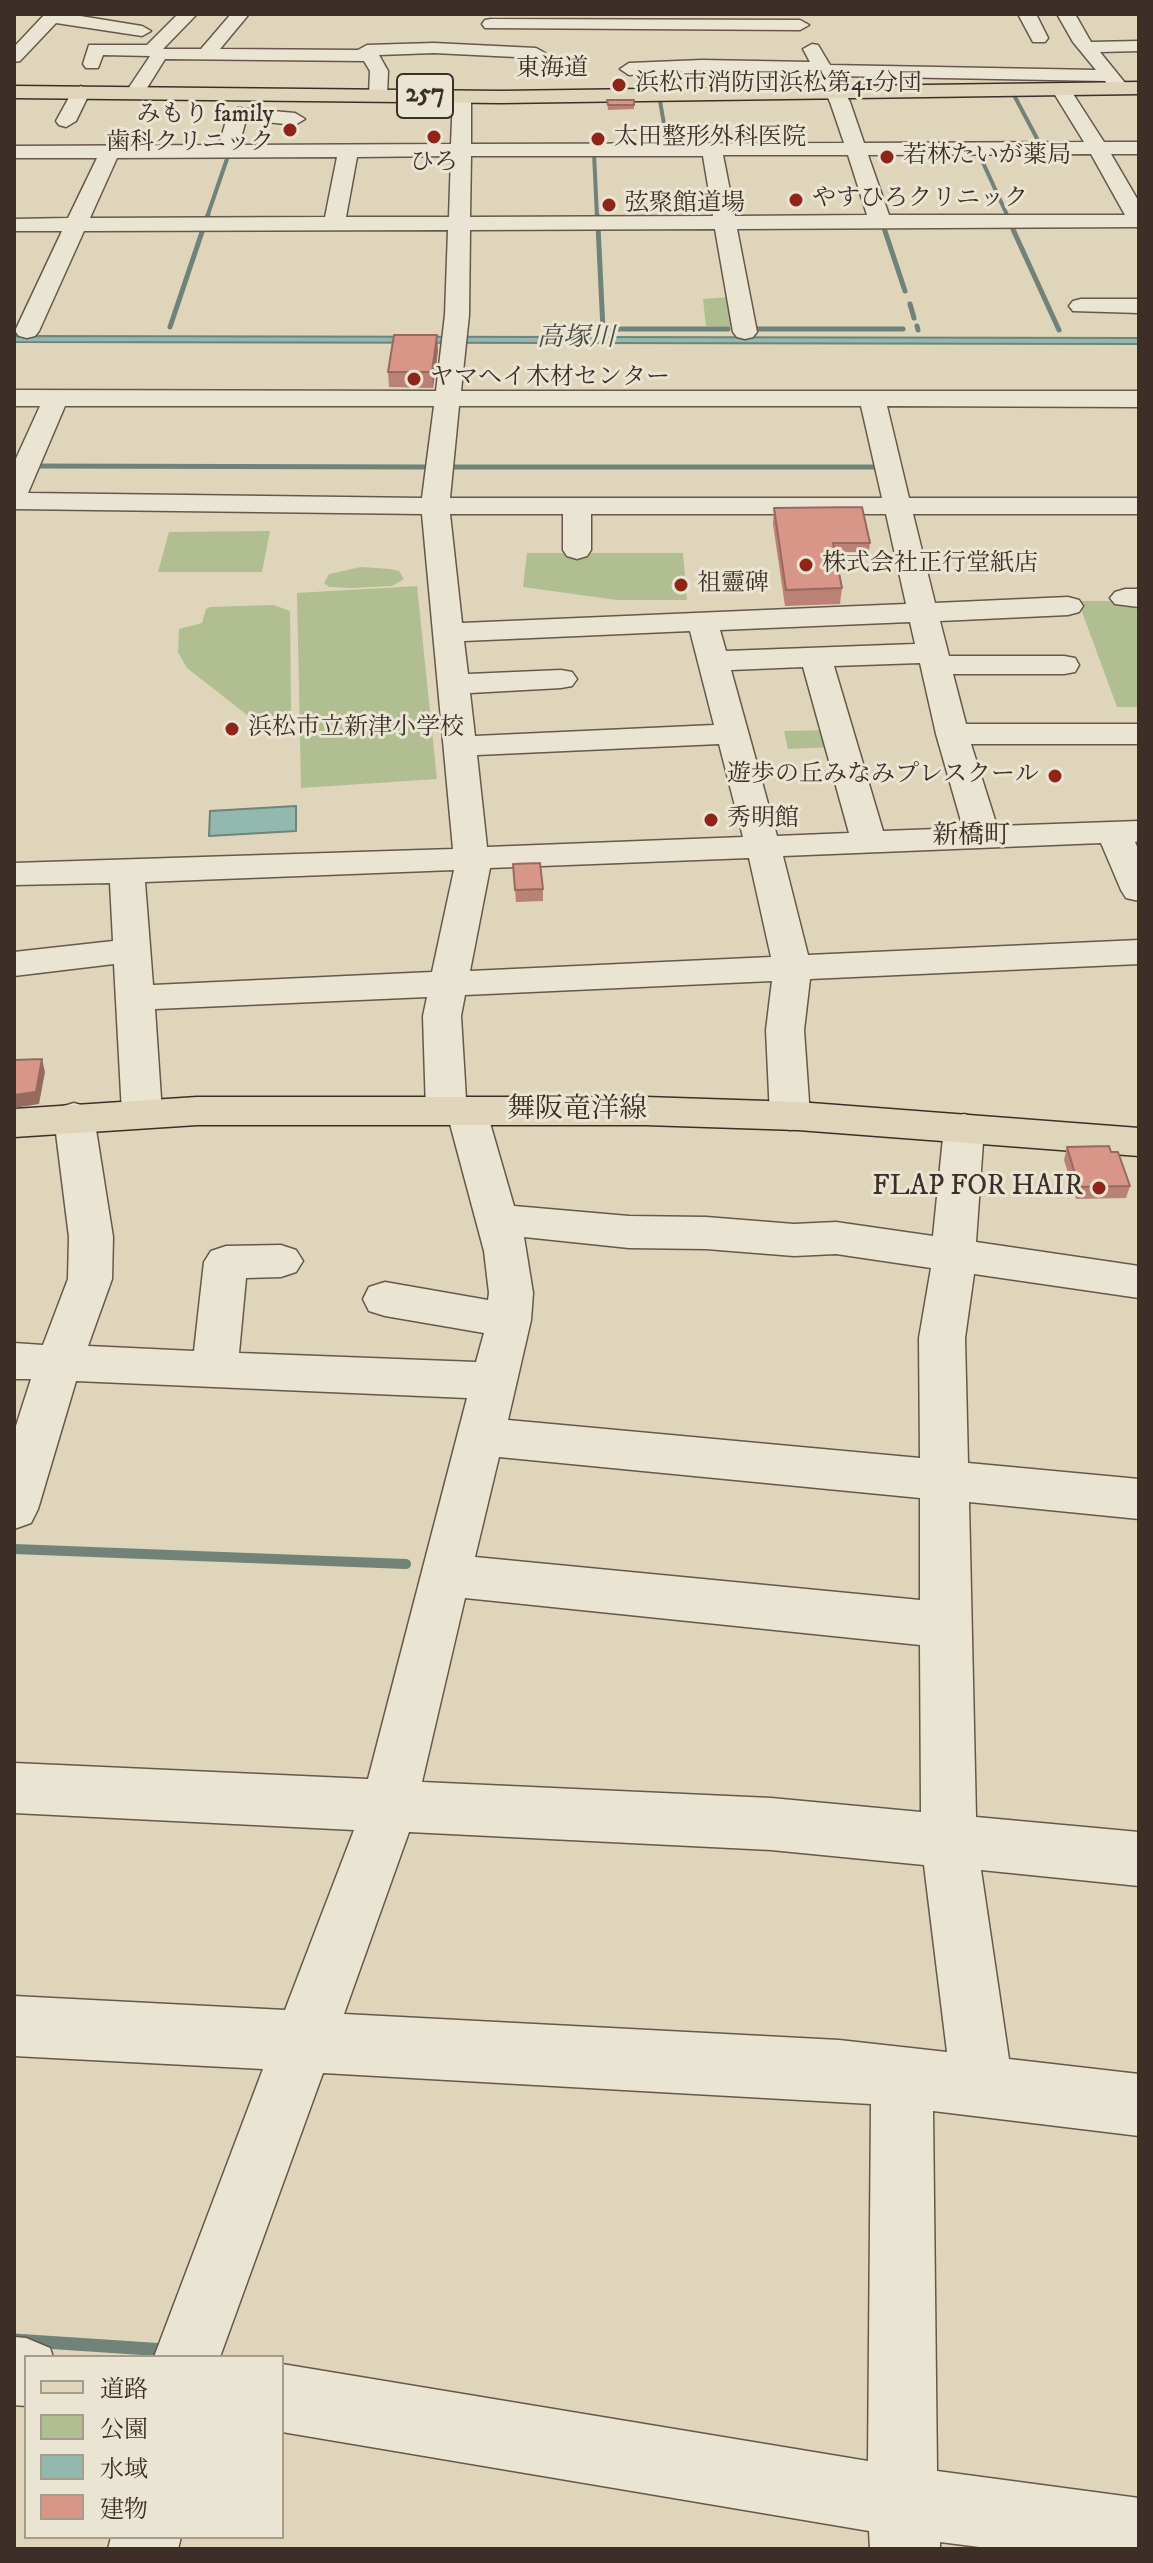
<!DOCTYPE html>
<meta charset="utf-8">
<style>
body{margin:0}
#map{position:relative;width:1153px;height:2563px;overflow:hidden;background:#dfd5ba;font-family:"IM FELL DW Pica","Noto Serif JP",serif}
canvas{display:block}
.frame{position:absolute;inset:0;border:16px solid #3d2f28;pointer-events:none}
.legend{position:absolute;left:24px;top:2355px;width:260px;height:184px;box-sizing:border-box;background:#eae4d2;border:2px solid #a59c8e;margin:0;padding:10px 14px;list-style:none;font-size:24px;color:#3d2f28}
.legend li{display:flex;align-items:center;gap:16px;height:40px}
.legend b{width:40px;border:2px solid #a59c8e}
</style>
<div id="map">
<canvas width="1153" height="2563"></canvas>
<div class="frame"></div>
<ul class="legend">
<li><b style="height:10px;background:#dfd5ba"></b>道路</li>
<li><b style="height:22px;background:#b0be91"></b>公園</li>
<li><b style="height:22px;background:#93b9af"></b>水域</li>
<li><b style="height:22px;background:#d89688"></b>建物</li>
</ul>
</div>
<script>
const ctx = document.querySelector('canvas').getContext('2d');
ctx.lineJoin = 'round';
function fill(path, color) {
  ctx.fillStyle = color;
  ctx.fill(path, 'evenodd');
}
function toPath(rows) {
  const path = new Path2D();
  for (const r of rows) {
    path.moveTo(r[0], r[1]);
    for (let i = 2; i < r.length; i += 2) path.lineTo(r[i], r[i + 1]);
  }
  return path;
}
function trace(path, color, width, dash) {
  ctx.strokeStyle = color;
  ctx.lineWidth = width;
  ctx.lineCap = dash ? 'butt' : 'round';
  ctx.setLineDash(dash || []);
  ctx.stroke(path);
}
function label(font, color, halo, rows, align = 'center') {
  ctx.font = font + ' "IM FELL DW Pica","Noto Serif JP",serif';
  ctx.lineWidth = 6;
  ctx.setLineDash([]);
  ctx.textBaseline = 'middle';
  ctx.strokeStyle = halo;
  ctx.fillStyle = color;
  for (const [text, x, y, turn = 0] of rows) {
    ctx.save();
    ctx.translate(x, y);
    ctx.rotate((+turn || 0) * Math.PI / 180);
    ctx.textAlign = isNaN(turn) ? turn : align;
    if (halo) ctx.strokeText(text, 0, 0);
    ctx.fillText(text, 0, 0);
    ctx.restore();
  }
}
const green = toPath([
 [728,297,732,327,706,326,703,299],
 [270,531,262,572,158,572,169,532],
 [527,553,683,553,687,600,617,600,523,587],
 [361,567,390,569,399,571,404,579,392,586,351,588,329,587,324,583,329,574],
 [417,586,437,779,301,788,297,593],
 [1078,601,1139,601,1139,707,1117,707],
 [274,605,290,611,291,711,288,718,276,722,261,721,251,718,187,668,178,652,179,629,202,623,206,609,210,607],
 [828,730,833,747,788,749,784,731]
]);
const water = toPath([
 [14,336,1139,338,1139,344,14,342,14,336],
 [296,806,296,831,209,836,210,811,296,806]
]);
const streamFar3 = toPath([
 [1015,97,1041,146],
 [660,101,668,147],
 [594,153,597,217],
 [979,154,1008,217],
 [207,217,228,156]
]);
const streamFar2 = toPath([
 [597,215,597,220],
 [206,221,208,215],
 [1011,225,1059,330],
 [598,226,603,329],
 [884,228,905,291],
 [910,304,914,318],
 [917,326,918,330],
 [170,327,203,229],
 [603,329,728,329],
 [755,329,903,329],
 [32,466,427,467],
 [447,467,883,467]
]);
const streamFar1 = toPath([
 [14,1549,406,1564]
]);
const stream = toPath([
 [14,2340,165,2350]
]);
const minor = toPath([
 [45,14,68,14,142,26,151,31,142,36,56,23,20,61,14,62,14,47,45,14],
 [178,14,197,14,163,49,201,49,231,14,249,14,220,49,358,50,367,45,434,43,536,48,545,53,536,58,434,53,379,55,388,71,387,95,378,101,369,95,370,71,364,61,165,59,142,96,135,98,126,92,150,56,103,55,98,68,86,68,83,64,89,45,147,45,178,14],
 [1018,14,1036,14,1048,38,1045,42,1033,42,1018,14],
 [1057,14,1075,14,1091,42,1139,41,1139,51,1100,52,1130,89,1128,93,1114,93,1105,81,835,76,850,102,864,143,1084,142,1052,90,1061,84,1068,86,1104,142,1139,142,1139,154,1111,154,1139,202,1139,227,737,229,757,332,753,337,745,339,737,337,733,332,715,229,470,230,469,315,461,391,1139,391,1139,407,887,406,909,498,1139,498,1139,514,913,514,935,603,1068,597,1079,600,1083,606,1079,612,1068,615,940,621,949,656,1064,656,1075,658,1079,665,1075,672,1064,674,953,674,966,724,1139,724,1139,744,971,744,997,826,1139,821,1139,841,1135,842,1139,851,1139,901,1126,898,1121,890,1101,843,783,856,808,955,1139,940,1139,964,810,979,804,1030,810,1116,804,1126,790,1130,776,1126,770,1116,766,1030,772,981,465,995,461,1016,466,1099,485,1101,491,1111,490,1123,514,1206,629,1216,706,1217,794,1224,836,1222,933,1236,944,1128,950,1118,964,1114,978,1118,984,1128,976,1242,1139,1266,1139,1298,974,1274,965,1338,968,1463,1139,1479,1139,1519,969,1502,976,1817,1139,1832,1139,1886,981,1870,1009,2059,1139,2074,1139,2136,933,2111,937,2471,1139,2498,1139,2549,995,2549,940,2542,940,2549,870,2549,869,2531,282,2432,282,2364,868,2461,871,2104,323,2073,220,2357,154,2357,263,2069,14,2056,14,1996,285,2010,354,1830,14,1813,14,1763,368,1779,467,1398,76,1381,38,1509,31,1523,14,1529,14,1432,31,1379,14,1379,14,1343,43,1345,68,1279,69,1237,54,1117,60,1107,74,1103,88,1107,94,1117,113,1237,112,1279,88,1346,194,1351,204,1262,211,1251,226,1246,281,1245,296,1250,303,1261,296,1272,281,1277,246,1278,239,1353,476,1362,484,1333,385,1316,369,1311,363,1299,369,1287,385,1282,488,1300,489,1293,484,1251,450,1124,432,1121,426,1111,423,1016,427,997,155,1009,162,1113,156,1123,142,1127,128,1123,122,1113,114,964,14,976,14,952,113,941,110,883,14,885,14,863,453,849,422,514,14,509,14,463,40,406,14,406,14,390,436,391,445,315,448,230,84,231,39,331,35,336,27,338,19,336,15,331,62,231,14,231,14,219,68,218,97,158,14,158,14,146,219,145,228,114,238,108,295,113,305,119,295,125,246,120,239,145,451,144,453,97,462,91,471,97,471,144,844,143,830,102,816,73,702,70,629,75,620,69,629,63,702,60,810,62,803,49,812,44,818,45,830,65,1096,70,1073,42,1057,14],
 [1091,154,1125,215,889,215,868,155,1091,154],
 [723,155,848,155,867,215,735,216,723,155],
 [451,156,449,217,346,217,357,157,451,156],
 [471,156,703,156,713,216,470,217,471,156],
 [337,157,325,217,90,218,117,158,337,157],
 [65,406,434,406,422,498,28,493,65,406],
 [459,406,861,406,882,498,450,498,459,406],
 [450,514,563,514,563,550,567,556,577,559,587,556,591,550,591,514,886,514,906,604,462,623,450,514],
 [910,622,915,644,726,651,720,630,910,622],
 [690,631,714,725,475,736,470,693,561,688,572,686,577,679,572,672,561,670,468,674,464,641,690,631],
 [920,663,936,734,963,828,883,831,834,666,920,663],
 [803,667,849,833,777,836,731,670,803,667],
 [719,744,743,837,487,847,477,755,719,744],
 [749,858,771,957,470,971,490,868,749,858],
 [454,870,432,972,153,985,145,882,454,870],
 [524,1237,629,1248,706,1249,794,1256,836,1254,931,1268,919,1338,920,1458,508,1420,531,1320,533,1293,524,1237],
 [499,1457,920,1498,920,1600,475,1557,499,1457],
 [465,1598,920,1645,921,1812,771,1798,422,1782,465,1598],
 [409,1832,771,1850,924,1865,947,2052,839,2040,344,2014,409,1832],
 [491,19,800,20,809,25,800,30,485,28,482,24,485,20,491,19],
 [81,86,90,92,76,121,66,127,59,125,56,121,72,92,81,86],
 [1081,299,1139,299,1139,313,1073,311,1069,306,1073,301,1081,299],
 [1125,589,1139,589,1139,607,1115,604,1110,598,1115,592,1125,589],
 [14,2337,26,2338,50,2348,53,2357,26,2357,26,2406,14,2405,14,2337],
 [111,2537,181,2537,178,2549,108,2549,111,2537]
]);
const major = toPath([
 [197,1097,645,1097,798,1102,1139,1128,1139,1156,798,1130,645,1125,197,1125,14,1137,14,1109,197,1097]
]);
const highway = toPath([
 [1139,82,1139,94,501,103,14,98,14,86,501,91,1139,82]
]);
const wall = toPath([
 [607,100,634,100,634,109,608,110],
 [438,350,433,388,389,387,388,372],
 [774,508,870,543,868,558,836,558,842,588,840,604,785,606,773,524],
 [513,864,543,889,543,901,516,902],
 [1067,1147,1111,1152,1130,1186,1126,1198,1076,1199,1064,1160]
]);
const shadedWall = toPath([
 [437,335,438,350,433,388,432,372],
 [42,1059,45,1072,39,1104,14,1108,14,1095]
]);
const building = toPath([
 [607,100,634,100,634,105,608,105,607,100],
 [394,335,437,335,432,372,388,372,394,335],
 [862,507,870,543,833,543,842,588,786,590,774,508,862,507],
 [540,863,543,889,515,890,513,864,540,863],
 [42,1059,36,1092,14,1095,14,1060,42,1059],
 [1109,1146,1111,1152,1118,1152,1130,1186,1079,1187,1067,1147,1109,1146]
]);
const markers = [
 [619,85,8,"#8f2418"],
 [290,130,8,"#8f2418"],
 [434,137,8,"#8f2418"],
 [598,139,8,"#8f2418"],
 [887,157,8,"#8f2418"],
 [796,200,8,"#8f2418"],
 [609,205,8,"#8f2418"],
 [414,379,8,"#8f2418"],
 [806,565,8,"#8f2418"],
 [681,585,8,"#8f2418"],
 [232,729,8,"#8f2418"],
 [1055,776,8,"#8f2418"],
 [711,820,8,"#8f2418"],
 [1099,1188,8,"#8f2418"]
];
const farStreetnames = [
 ["東海道",552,70]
];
const farPoinames = [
 ["浜松市消防団浜松第41分団",635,85],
 ["みもり family",274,116,"right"],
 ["歯科クリニック",274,144,"right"],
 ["太田整形外科医院",614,139],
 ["若林たいが薬局",903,157],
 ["ひろ",434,164,"center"],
 ["やすひろクリニック",812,200],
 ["弦聚館道場",625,205],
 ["ヤマヘイ木材センター",430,379],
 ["株式会社正行堂紙店",822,565],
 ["祖靈碑",697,585],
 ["浜松市立新津小学校",248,729],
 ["遊歩の丘みなみプレスクール",1039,776,"right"],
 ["秀明館",727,820]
];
const shields = [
 [425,96,56]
];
const shieldNames = [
 ["257",425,96]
];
const farWaternames = [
 ["高塚川",576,340]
];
const farNeighbourhoodnames = [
 ["新橋町",971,838]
];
const streetNames = [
 ["舞阪竜洋線",577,1111]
];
const poiNames = [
 ["FLAP FOR HAIR",1083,1188]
];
fill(green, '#b0be91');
fill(water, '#93b9af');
trace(water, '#718279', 2);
trace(streamFar3, '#718279', 4);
trace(streamFar2, '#718279', 5);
trace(streamFar1, '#718279', 10);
trace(stream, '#718279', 13);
trace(minor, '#66584c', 3);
trace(major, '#3d2f28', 3);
trace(highway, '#3d2f28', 3);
fill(minor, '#eae4d2');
fill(major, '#dfd5ba');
fill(highway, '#dfd5ba');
fill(wall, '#ba8175');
fill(shadedWall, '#97695f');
fill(building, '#d89688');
trace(building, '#97695f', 2);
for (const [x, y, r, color] of markers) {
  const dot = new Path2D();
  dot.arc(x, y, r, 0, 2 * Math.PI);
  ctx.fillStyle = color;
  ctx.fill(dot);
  trace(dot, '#eae4d2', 3);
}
label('24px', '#3d2f28', '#eae4d2', farStreetnames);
label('24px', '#3d2f28', '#eae4d2', farPoinames, 'left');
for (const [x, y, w] of shields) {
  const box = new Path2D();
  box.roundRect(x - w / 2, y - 22, w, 44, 6);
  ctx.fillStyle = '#eae4d2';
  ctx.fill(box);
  trace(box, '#3d2f28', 2);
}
label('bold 26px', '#3d2f28', null, shieldNames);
label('italic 26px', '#4e4b43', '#eae4d2', farWaternames);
label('26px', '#3d2f28', '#eae4d2', farNeighbourhoodnames);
label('28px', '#3d2f28', '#eae4d2', streetNames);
label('28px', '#3d2f28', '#eae4d2', poiNames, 'right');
</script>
